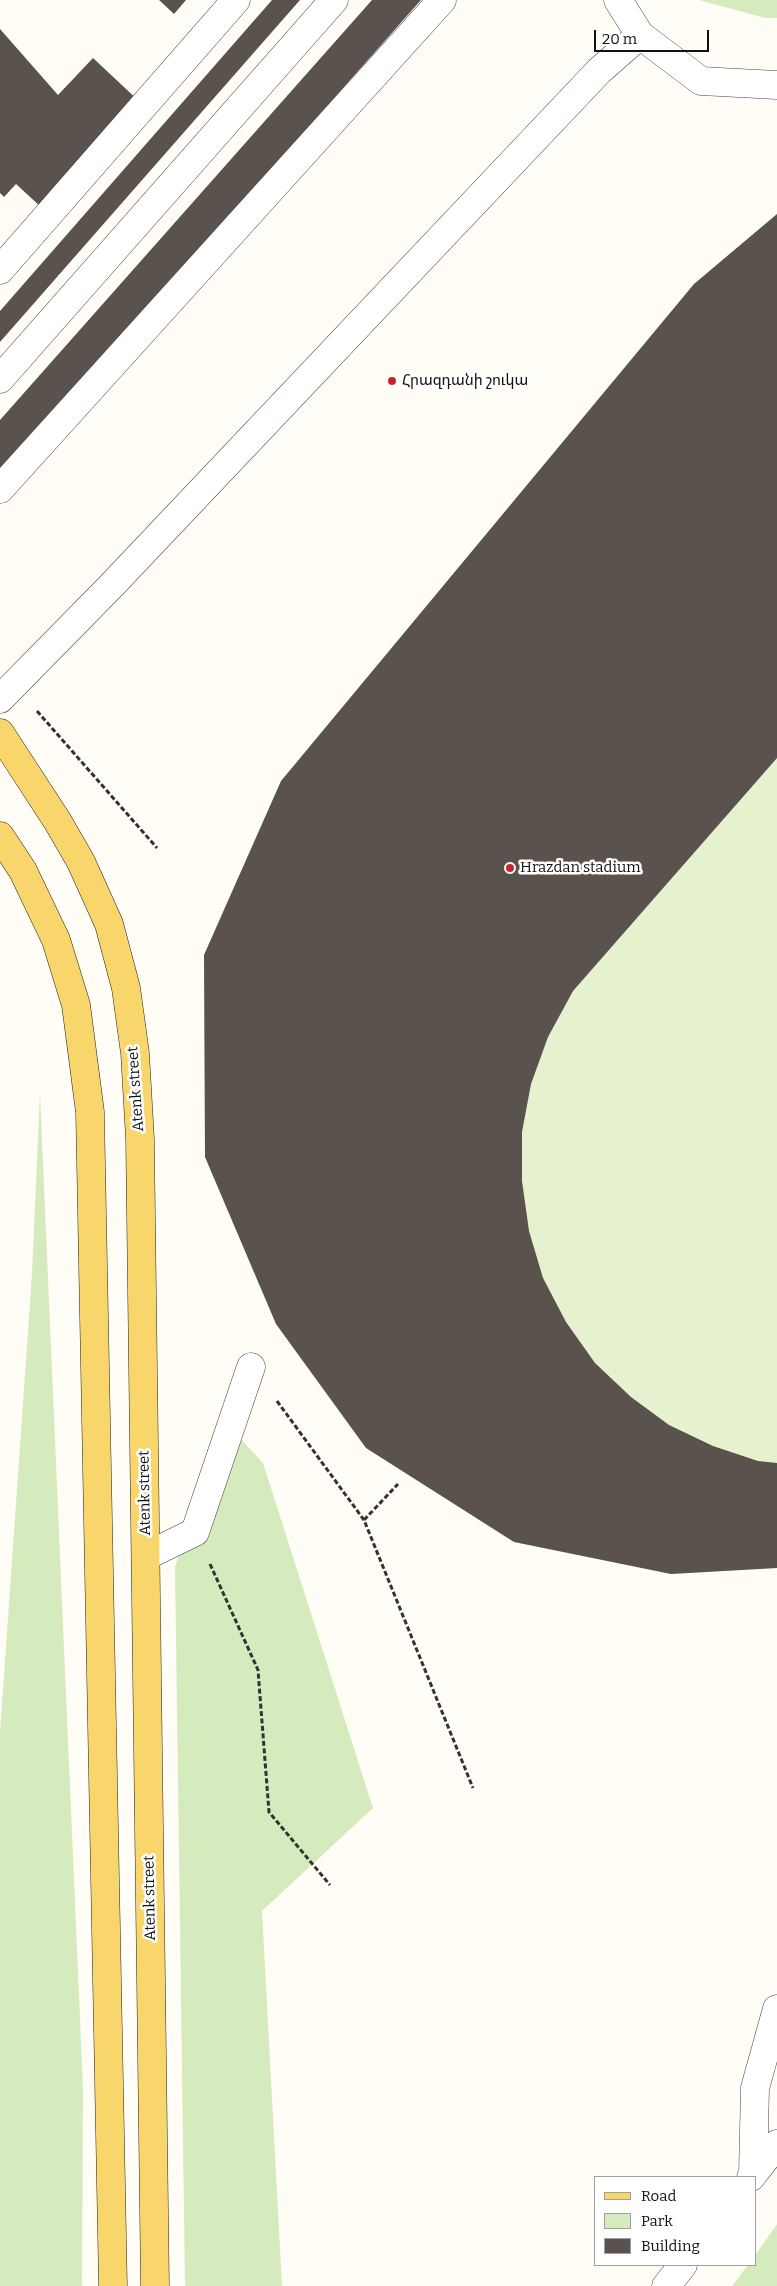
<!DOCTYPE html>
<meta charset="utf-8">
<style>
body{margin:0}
#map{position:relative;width:777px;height:2286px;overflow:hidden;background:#fffdf5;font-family:Bitter,serif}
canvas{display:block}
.legend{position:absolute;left:594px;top:2176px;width:162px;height:90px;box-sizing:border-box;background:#fff;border:1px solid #a0a0a0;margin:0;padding:6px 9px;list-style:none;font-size:15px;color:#111}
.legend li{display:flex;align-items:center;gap:10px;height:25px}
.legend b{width:25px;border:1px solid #a0a0a0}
.scale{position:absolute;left:594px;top:30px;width:115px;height:22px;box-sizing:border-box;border:2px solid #111;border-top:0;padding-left:6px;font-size:15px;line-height:18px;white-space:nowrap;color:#111;-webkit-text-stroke:4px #fff;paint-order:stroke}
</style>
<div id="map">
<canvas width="777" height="2286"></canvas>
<ul class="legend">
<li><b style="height:6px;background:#f9d66b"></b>Road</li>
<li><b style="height:14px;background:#d5ebbd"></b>Park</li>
<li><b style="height:14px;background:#5a524d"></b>Building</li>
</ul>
<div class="scale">20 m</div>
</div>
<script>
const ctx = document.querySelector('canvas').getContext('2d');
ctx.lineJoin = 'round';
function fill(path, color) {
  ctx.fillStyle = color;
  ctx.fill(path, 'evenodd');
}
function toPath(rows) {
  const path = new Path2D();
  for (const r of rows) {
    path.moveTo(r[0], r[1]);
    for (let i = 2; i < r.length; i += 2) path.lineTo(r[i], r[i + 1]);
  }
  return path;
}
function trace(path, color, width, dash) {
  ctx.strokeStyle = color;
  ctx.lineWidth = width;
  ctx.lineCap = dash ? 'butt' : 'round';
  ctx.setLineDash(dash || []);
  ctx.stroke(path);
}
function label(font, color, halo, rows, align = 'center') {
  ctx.font = font + ' Bitter,"Noto Sans Armenian",serif';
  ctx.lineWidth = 5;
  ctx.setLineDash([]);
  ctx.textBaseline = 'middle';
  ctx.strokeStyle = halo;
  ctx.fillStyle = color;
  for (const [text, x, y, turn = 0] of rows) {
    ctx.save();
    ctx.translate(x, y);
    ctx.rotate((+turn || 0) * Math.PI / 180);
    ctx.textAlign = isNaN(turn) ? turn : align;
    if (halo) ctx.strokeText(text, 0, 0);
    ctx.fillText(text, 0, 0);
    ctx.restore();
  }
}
const green = toPath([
 [699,0,777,0,777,18,765,18],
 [40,1093,83,2088,82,2286,0,2286,0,1733,32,1274],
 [223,1420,263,1463,373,1808,262,1911,282,2286,185,2286,175,1567],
 [777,2224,777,2286,732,2286,748,2265,756,2265,756,2254]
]);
const pitch = toPath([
 [777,214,777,1568,671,1574,514,1542,366,1448,276,1324,205,1157,204,955,281,781,694,284]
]);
const building = toPath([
 [159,0,186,0,174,14],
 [272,0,300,0,0,342,0,311],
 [372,0,421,0,0,475,0,420],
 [0,29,58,95,93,58,141,103,42,208,16,184,4,197,0,193],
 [777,214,777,758,573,991,548,1037,531,1084,522,1132,522,1181,529,1231,543,1278,566,1322,595,1363,631,1397,669,1425,713,1446,758,1461,777,1463,777,1568,671,1574,514,1542,366,1448,276,1324,205,1157,204,955,281,781,694,284]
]);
const path = toPath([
 [37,711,157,848],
 [277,1401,364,1520,473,1788],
 [364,1520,398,1484],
 [210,1564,258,1670,269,1812,330,1885]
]);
const minor = toPath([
 [618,0,640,35,701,81,777,85],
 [0,270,236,0],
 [0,379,334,0],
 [0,489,442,0],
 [0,699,112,585,599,71,640,35],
 [146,1556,195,1532,251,1367],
 [753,2174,755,2088,777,2009],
 [751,2177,777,2144],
 [666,2286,683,2265]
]);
const major = toPath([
 [0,733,58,822,81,862,109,924,126,988,135,1053,140,1139,155,2286],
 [0,836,23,871,56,940,76,1005,90,1112,113,2286]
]);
const markers = [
 [392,381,5,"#c4262e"],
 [510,868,5,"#c4262e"]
];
const poiNames = [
 ["Հրազդանի շուկա",402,381],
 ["Hrazdan stadium",520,868]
];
const streetNames = [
 ["Atenk street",136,1089,-94],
 ["Atenk street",145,1493,-91],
 ["Atenk street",150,1898,-91]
];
fill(green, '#d5ebbd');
fill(pitch, '#e6f2cf');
fill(building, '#5a524d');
trace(minor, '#444', 29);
trace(major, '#222', 29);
trace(path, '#333', 3, [5, 2.5]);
trace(minor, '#fff', 28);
trace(major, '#f9d66b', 28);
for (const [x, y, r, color] of markers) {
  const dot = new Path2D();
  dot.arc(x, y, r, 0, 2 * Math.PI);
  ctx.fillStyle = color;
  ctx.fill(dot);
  trace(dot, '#fff', 2);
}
label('15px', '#111', '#fff', poiNames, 'left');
label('15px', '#111', '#fff', streetNames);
</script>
